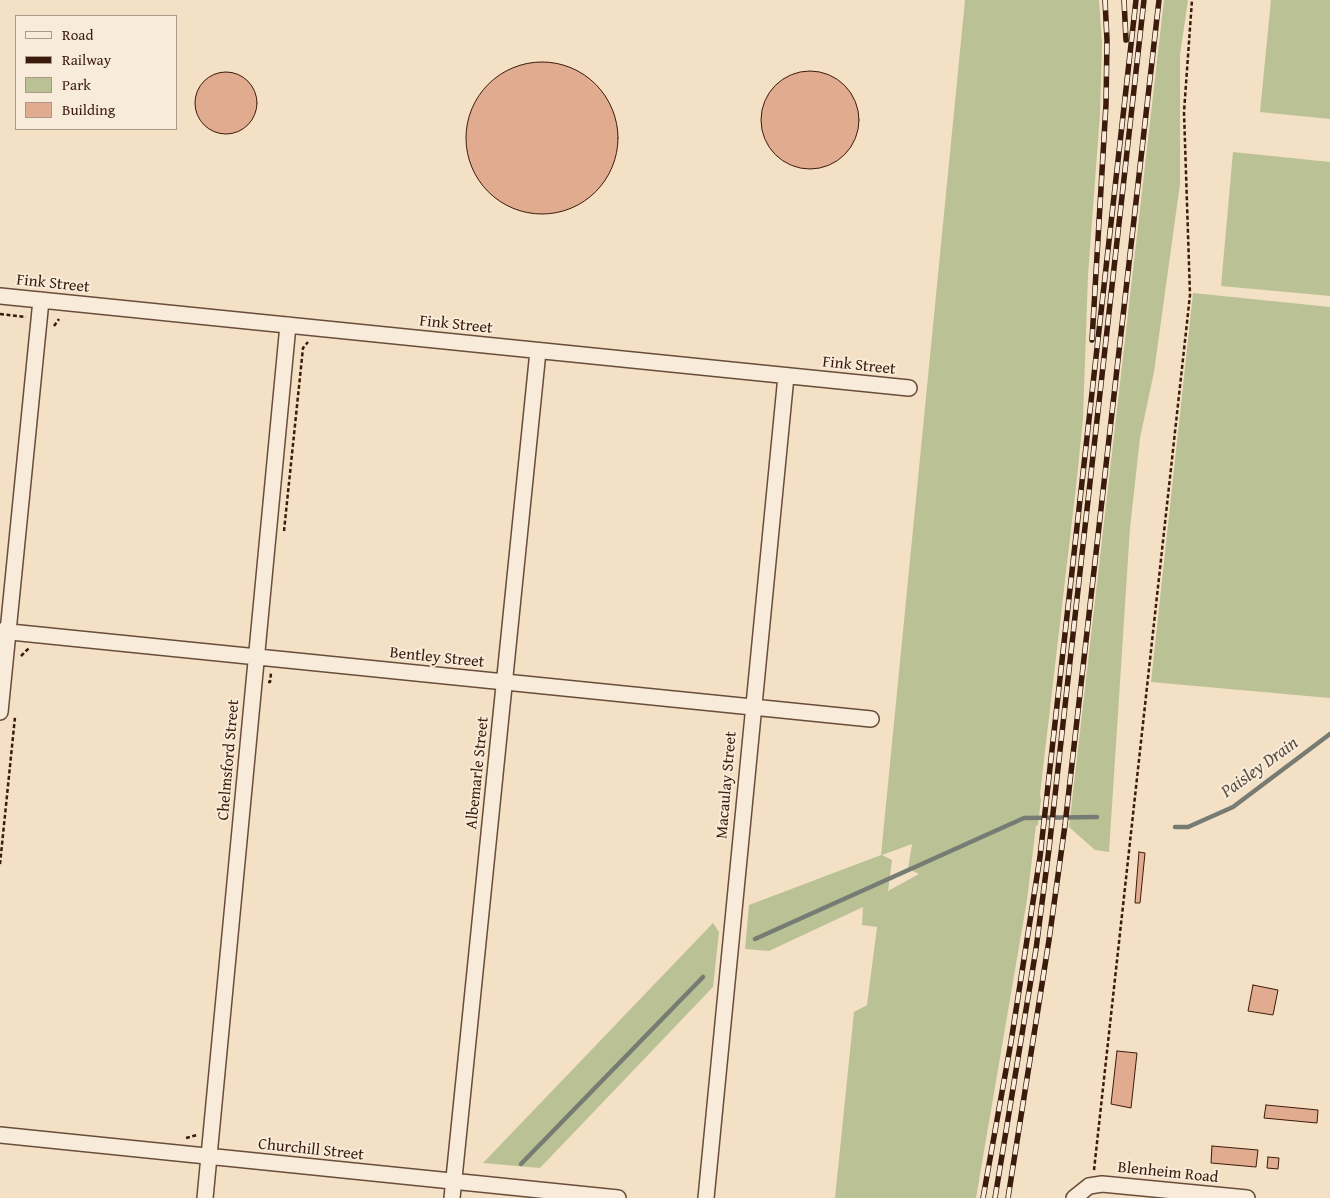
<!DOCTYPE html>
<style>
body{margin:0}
#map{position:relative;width:1330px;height:1198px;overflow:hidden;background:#f4e0c4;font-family:"Gentium Book Plus",serif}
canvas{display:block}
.legend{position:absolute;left:15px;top:15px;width:162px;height:115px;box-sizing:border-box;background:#f8ebd9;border:1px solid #ac9887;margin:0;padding:6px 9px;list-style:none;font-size:15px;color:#3b1b0c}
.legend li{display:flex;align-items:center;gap:10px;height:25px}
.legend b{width:25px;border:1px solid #ac9887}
</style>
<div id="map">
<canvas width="1330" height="1198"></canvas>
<ul class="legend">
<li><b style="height:6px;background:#f8ebd9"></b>Road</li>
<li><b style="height:6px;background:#3b1b0c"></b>Railway</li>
<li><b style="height:14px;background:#bac295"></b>Park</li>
<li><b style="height:14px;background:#e0ab8f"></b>Building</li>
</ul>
</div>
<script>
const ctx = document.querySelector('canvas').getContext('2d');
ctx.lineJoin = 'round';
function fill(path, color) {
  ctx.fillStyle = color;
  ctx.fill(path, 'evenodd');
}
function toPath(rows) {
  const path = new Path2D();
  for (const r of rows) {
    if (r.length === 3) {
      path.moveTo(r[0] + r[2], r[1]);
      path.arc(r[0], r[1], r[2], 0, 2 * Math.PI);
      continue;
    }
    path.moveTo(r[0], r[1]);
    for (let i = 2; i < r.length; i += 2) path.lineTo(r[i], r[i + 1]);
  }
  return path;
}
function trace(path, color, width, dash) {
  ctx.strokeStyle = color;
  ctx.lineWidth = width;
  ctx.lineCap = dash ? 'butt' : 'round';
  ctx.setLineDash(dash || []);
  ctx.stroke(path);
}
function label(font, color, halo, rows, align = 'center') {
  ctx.font = font + ' "Gentium Book Plus",serif';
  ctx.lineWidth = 4;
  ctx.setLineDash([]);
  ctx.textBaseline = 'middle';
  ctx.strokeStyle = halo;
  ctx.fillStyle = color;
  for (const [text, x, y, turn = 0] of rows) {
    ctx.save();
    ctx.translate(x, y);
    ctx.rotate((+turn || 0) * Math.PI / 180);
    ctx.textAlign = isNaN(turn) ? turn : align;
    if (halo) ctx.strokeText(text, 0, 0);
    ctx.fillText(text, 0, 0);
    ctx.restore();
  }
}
const green = toPath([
 [965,0,1099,0,1102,44,1100,114,1088,275,1083,418,1077,478,1040,794,1041,800,1038,825,1036,826,1027,900,976,1198,835,1198,854,1012,867,1005,877,927,862,925,863,907,769,951,745,949,749,905,881,855],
 [912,844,908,869,919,874,888,891,892,860,882,855],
 [1164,0,1188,0,1180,55,1180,184,1154,372,1140,438,1130,528,1109,852,1095,850,1069,827],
 [1271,0,1330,0,1330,119,1260,112],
 [1233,152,1330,162,1330,296,1221,286],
 [1193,293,1330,307,1330,698,1151,682],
 [713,923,719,932,713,987,540,1168,483,1163]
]);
const stream = toPath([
 [1175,827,1188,827,1233,807,1330,734],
 [755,939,1024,818,1097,817],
 [521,1164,703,977]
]);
const building = toPath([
 [542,138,76],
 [810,120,49],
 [226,103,31],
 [1139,852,1145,853,1140,903,1135,903,1139,852],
 [1253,985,1278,990,1273,1015,1248,1011,1253,985],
 [1117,1051,1137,1053,1131,1108,1111,1104,1117,1051],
 [1266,1105,1318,1110,1317,1123,1264,1118,1266,1105],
 [1212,1146,1258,1150,1256,1167,1211,1163,1212,1146],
 [1268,1157,1279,1158,1278,1169,1267,1168,1268,1157]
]);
const path = toPath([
 [0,314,26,317],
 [54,326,59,319],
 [284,531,303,348,308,342],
 [21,656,29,648],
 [268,682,270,682,271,673],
 [0,864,15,717],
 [186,1138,197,1135],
 [1094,1170,1190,295,1184,112,1192,0]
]);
const street = toPath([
 [0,296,909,388],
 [0,631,871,719],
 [0,712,41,300],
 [0,1135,618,1198],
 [205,1198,288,325],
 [452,1198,538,351],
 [706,1198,786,376],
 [1074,1198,1089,1186,1102,1184,1247,1198]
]);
const rail = toPath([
 [1124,0,1126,40],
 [1092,340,1106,104,1107,40,1105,0],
 [983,1198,1011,1042,1040,857,1136,0],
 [995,1198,1036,949,1049,849,1144,0],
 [1008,1198,1049,940,1065,825,1159,0]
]);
const streetNames = [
 ["Fink Street",53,284,6],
 ["Fink Street",456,325,6],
 ["Fink Street",859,366,6],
 ["Bentley Street",437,658,6],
 ["Chelmsford Street",229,760,-85],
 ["Albemarle Street",478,773,-84],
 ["Macaulay Street",727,785,-85],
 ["Churchill Street",311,1150,6],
 ["Blenheim Road",1168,1173,6]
];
const waterNames = [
 ["Paisley Drain",1260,768,-36]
];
fill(green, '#bac295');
trace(stream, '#767c74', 4.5);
fill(building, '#e0ab8f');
trace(building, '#3b1b0c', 1);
trace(street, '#694c3a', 18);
trace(path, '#3b1b0c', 2.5, [4, 2.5]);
trace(street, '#f8ebd9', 15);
trace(rail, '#3b1b0c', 5.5);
trace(rail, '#f8ebd9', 4, [11]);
label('16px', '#3b1b0c', '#f8ebd9', streetNames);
label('italic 18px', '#584b40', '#f8ebd9', waterNames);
</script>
